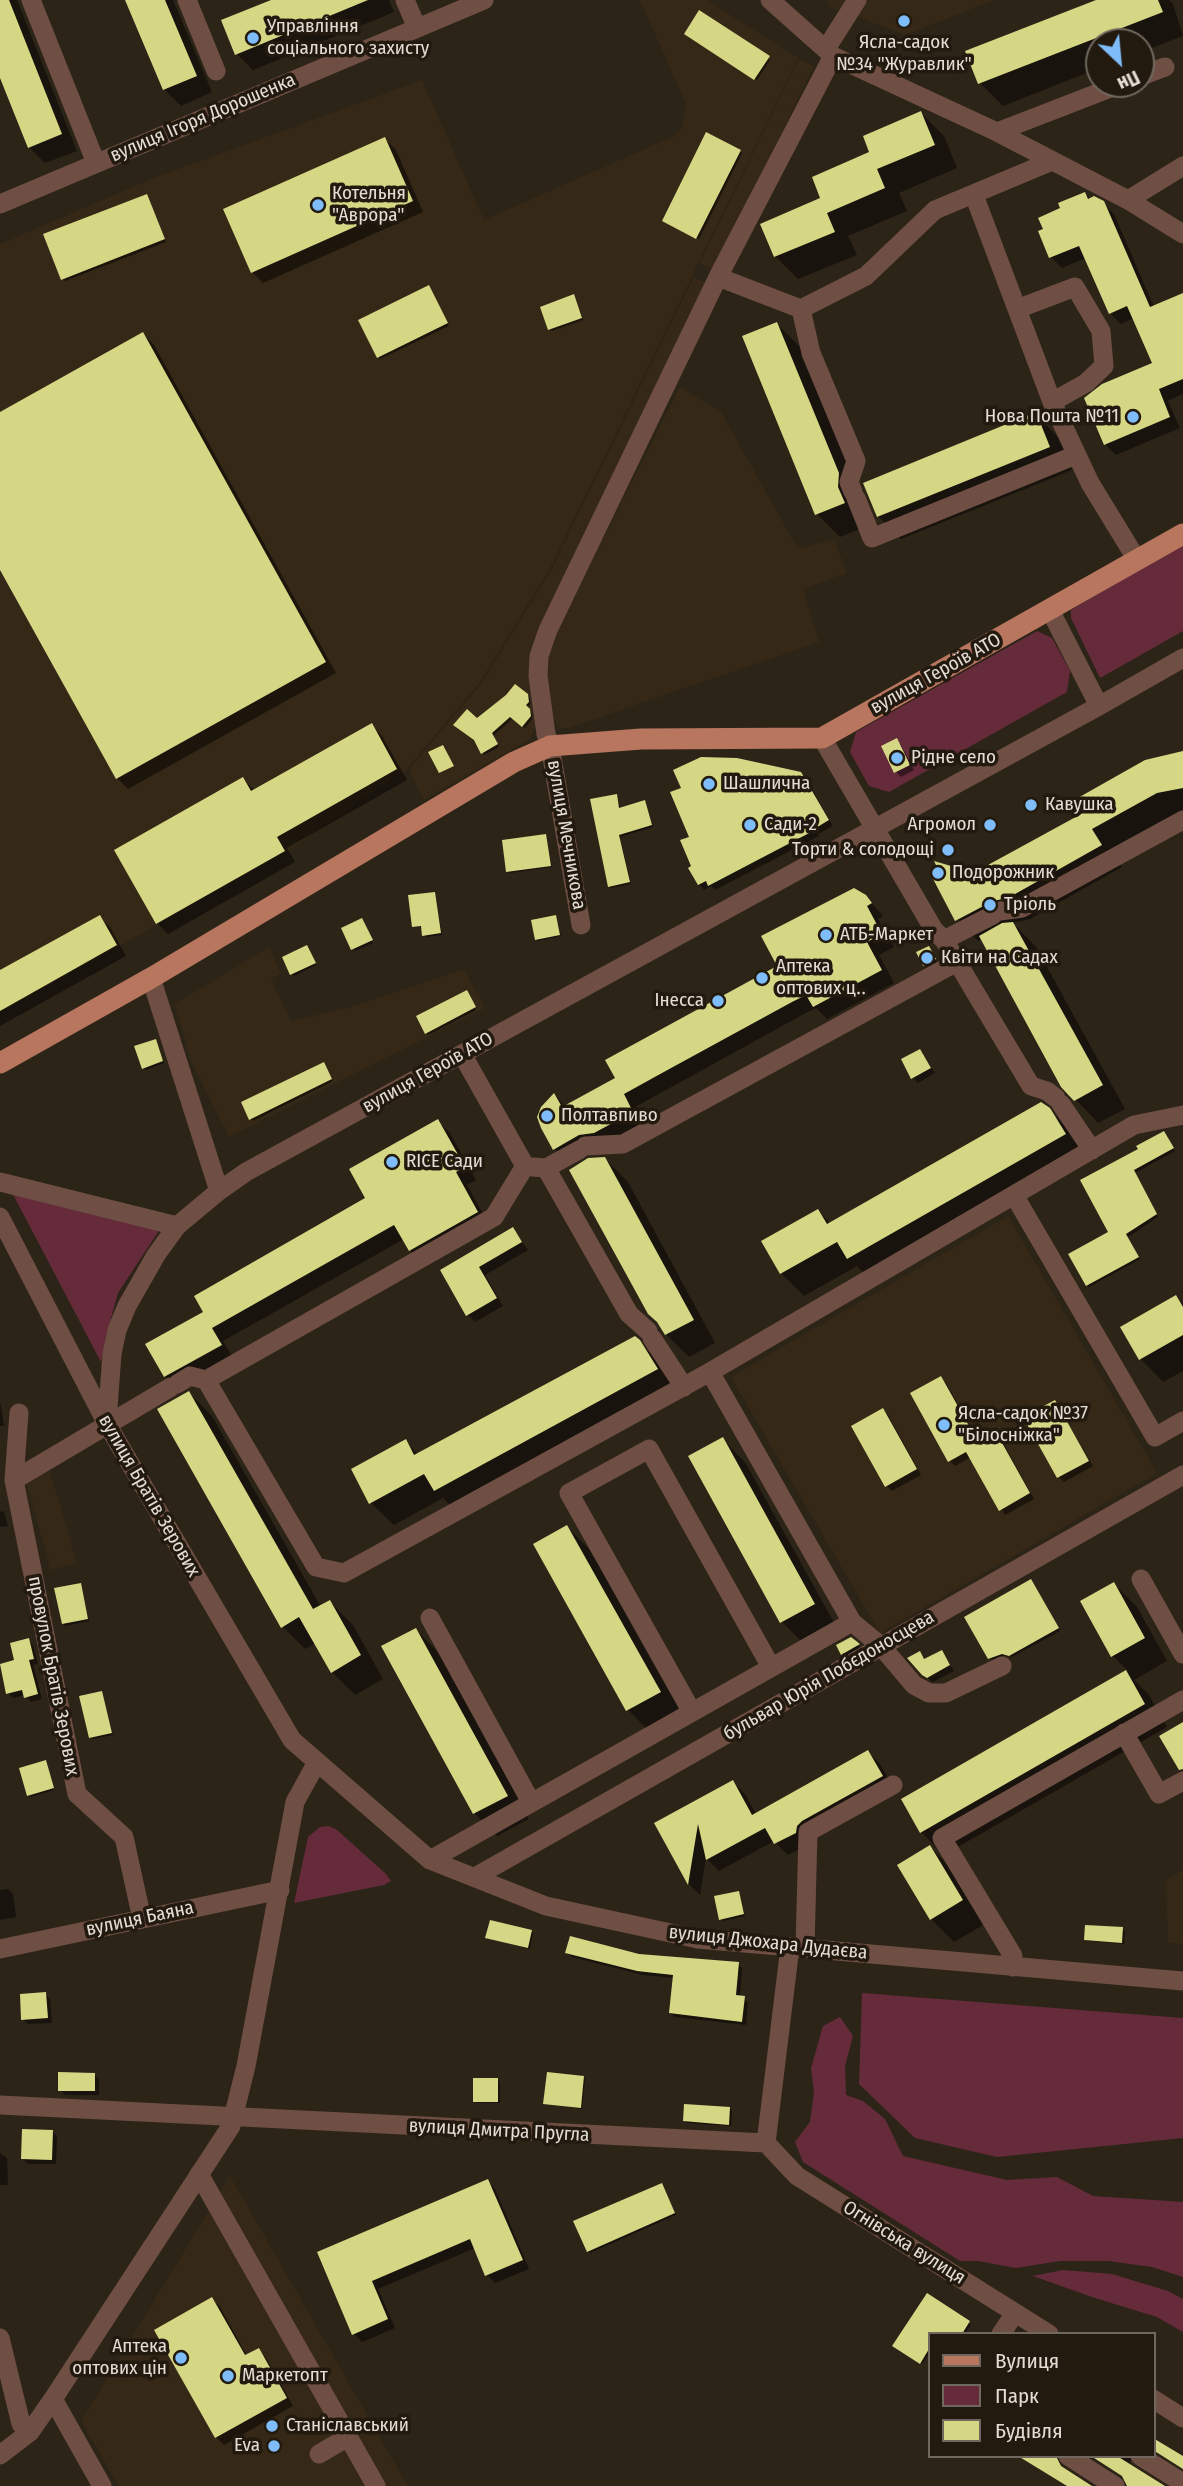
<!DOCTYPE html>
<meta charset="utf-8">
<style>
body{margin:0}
#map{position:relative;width:1183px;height:2486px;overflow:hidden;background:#2d2418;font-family:"Fira Sans Condensed",sans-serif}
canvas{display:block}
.legend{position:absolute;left:928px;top:2332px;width:228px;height:126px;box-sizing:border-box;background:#231a0f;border:2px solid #70685f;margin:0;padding:9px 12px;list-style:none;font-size:21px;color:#e4ddd6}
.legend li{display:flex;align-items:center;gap:14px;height:35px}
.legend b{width:35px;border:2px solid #70685f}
.north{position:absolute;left:1085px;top:28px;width:70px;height:70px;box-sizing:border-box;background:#231a0f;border:2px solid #70685f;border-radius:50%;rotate:154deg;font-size:19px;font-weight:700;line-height:28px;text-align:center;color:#e4ddd6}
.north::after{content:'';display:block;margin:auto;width:24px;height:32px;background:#7ebdf9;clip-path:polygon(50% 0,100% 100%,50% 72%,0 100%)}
</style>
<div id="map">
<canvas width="1183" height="2486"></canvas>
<ul class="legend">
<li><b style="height:9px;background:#b8765f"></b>Вулиця</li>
<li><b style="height:19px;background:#662b3b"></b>Парк</li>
<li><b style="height:19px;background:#d6d784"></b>Будівля</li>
</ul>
<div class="north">Пн</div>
</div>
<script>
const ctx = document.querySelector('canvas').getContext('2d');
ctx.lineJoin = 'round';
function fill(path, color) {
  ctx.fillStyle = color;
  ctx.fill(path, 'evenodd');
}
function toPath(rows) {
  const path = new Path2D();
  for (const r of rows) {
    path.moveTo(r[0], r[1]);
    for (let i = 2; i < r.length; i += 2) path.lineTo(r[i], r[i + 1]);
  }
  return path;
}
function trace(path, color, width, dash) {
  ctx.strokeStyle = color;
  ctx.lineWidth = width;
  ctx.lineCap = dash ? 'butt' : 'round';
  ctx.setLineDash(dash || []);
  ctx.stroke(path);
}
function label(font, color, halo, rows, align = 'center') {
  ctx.font = font + ' "Fira Sans Condensed",sans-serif';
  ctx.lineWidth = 7;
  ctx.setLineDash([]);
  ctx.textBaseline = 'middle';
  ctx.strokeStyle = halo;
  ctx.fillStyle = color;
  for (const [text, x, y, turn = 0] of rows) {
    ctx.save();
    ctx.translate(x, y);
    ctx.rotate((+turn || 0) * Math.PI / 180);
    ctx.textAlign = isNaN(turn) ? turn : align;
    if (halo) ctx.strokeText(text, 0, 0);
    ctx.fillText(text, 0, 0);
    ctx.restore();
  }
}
const built = toPath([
 [640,0,707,0,798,58,549,570,479,683,406,770,286,852,0,1013,0,244,151,179,422,80,484,220,672,137,682,127,686,104],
 [826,0,995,0,905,35,829,6],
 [799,59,814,66,715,270,700,263],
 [694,277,708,284,535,645,537,723,530,739,424,800,409,770,481,684,551,571],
 [680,387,721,412,798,549,834,539,847,573,803,589,819,642,569,728,559,728,553,719,545,664,550,643],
 [269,947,281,973,271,979,291,1021,347,1008,464,969,485,1008,229,1137,191,1062,175,1004],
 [1008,1216,1157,1473,880,1633,731,1377],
 [50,1471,77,1563,51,1570,25,1479],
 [1183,1870,1183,1944,1168,1942,1166,1880],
 [230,2176,408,2486,119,2486,81,2421]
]);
const green = toPath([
 [1183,544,1183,631,1100,678,1071,618,1071,610],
 [1037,631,1052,638,1070,671,1067,692,889,792,869,786,850,752,856,732],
 [6,1181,164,1223,118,1293,106,1336,101,1362],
 [328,1826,336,1829,386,1874,391,1881,384,1885,294,1903,308,1837,320,1827],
 [862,1993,1183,2018,1183,2138,997,2157,915,2138,859,2084],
 [840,2017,853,2036,845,2066,846,2095,863,2101,885,2119,903,2156,1007,2180,1057,2177,1093,2196,1183,2202,1183,2277,1152,2267,1108,2261,1060,2261,1016,2268,978,2261,960,2261,803,2162,795,2142,810,2122,814,2092,811,2068,823,2026],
 [1063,2270,1112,2274,1168,2291,1183,2299,1183,2332,1157,2317,1092,2297,1033,2276]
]);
const shadow = toPath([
 [0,0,17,0,77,151,45,163,29,147,0,73],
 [127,0,173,0,212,92,181,106,164,89],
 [275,0,389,0,394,12,253,70,237,54],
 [1101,0,1169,0,1173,4,1183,36,1141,52,1141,42,1099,42,1099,68,1003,106,980,83],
 [688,35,768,58,770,60,757,80],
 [921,113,944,136,957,168,899,193,907,211,848,236,857,255,798,279,775,256,823,199,872,153],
 [385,139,396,150,423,212,263,283,252,272],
 [740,151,742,153,699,239,664,221],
 [1085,194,1091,200,1103,203,1114,214,1154,307,1183,295,1183,394,1168,401,1180,428,1116,455,1105,444,1154,364,1134,318,1121,324,1110,313,1086,258,1062,268,1051,257,1045,230,1063,209],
 [147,196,166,242,65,281,63,279],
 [431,289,449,326,380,359,378,357],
 [575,298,583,320,552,331,550,329],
 [777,324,800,347,861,498,867,526,840,537,817,514],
 [143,334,154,345,336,673,128,789,117,778,0,567,0,414],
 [1036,415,1059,438,1072,470,901,539,878,516],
 [516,686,530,698,530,704,527,709,532,713,532,719,525,728,513,718,493,736,499,747,484,755,477,720,507,696],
 [371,725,382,736,407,780,287,848,295,862,168,934,157,923,243,779,254,790],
 [896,740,901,745,914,770,901,777,896,772],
 [1183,753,1183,813,1113,851,1122,867,1030,919,1013,923,1036,947,1125,1109,1098,1123,1063,1086,982,939,978,941,957,919,966,879,1086,813],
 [800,773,806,779,833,826,818,834,819,836,715,890,711,886,704,890,699,884,694,867,692,838],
 [616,796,620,809,644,802,653,827,620,837,631,884,611,888,609,886],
 [545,836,552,867,510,873,508,871],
 [435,894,442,935,426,937,423,927,414,926],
 [865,896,883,916,878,919,894,947,879,955,894,983,827,1019,816,1008,804,1014,635,1107,644,1125,567,1162,555,1149,554,1095,566,1107,617,1079,779,966],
 [99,917,110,927,126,956,0,1026,0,972],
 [556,917,561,936,538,941,536,939],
 [363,922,373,943,355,951,343,929],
 [309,949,316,965,294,976,292,974],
 [931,950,937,962,927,967,918,953],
 [468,994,476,1010,428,1035,426,1033],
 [157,1043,164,1063,146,1070,144,1068],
 [920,1051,935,1073,918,1083,913,1078],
 [325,1066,333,1081,253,1121,251,1119],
 [1049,1110,1073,1134,1088,1157,871,1281,857,1266,804,1296,781,1273,818,1211,831,1224],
 [437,1121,450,1133,476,1180,467,1185,489,1225,423,1263,410,1250,404,1239,223,1341,233,1358,178,1389,165,1376,205,1313,368,1199],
 [1165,1136,1175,1151,1135,1173,1158,1217,1128,1237,1140,1259,1089,1287,1087,1285,1110,1232,1082,1181],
 [605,1159,628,1182,715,1343,689,1357,666,1334,660,1324],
 [513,1230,528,1250,485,1275,503,1306,475,1322,468,1315,443,1271],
 [1176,1297,1183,1304,1183,1371,1163,1382,1141,1359,1122,1328],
 [634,1338,663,1366,679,1393,458,1513,443,1498,394,1525,371,1503,405,1441,419,1455],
 [941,1378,946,1383,980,1444,996,1434,1001,1439,1034,1499,1005,1515,971,1457,955,1466,950,1461],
 [189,1393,212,1416,321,1607,330,1602,353,1625,383,1679,355,1695,332,1672,316,1643,305,1649,283,1627],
 [0,1401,4,1426,0,1426],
 [1055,1402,1093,1466,1064,1482,1059,1477,1026,1418],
 [883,1410,888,1415,921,1475,892,1491,887,1486,854,1427],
 [722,1439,745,1462,837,1628,805,1645,782,1622,690,1457],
 [4,1511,8,1526,0,1527,0,1512],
 [567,1527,590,1550,682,1715,651,1733,628,1710,535,1545],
 [1033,1583,1060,1631,1012,1657,1005,1655,992,1660,990,1658],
 [1114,1584,1137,1607,1167,1661,1134,1680,1149,1695,1167,1727,944,1855,921,1832,903,1800,1128,1671,1113,1656,1082,1602],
 [80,1585,89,1621,65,1626,63,1623],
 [416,1630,439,1653,529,1819,497,1836,474,1813],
 [850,1639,866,1653,850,1662,842,1654],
 [28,1640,33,1645,38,1664,33,1665,42,1699,31,1702,25,1695,13,1698,8,1693,16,1661],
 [942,1652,954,1671,933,1682,923,1674,919,1654,926,1661],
 [101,1693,113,1735,93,1739,90,1737],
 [868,1752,880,1764,894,1789,814,1833,807,1845,788,1855,774,1841,719,1871,706,1858,700,1895,689,1884,656,1823,733,1782,745,1794,756,1814],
 [47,1764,54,1790,30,1797,28,1795],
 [930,1847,953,1870,985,1924,954,1942,931,1919],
 [8,1889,13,1894,16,1917,0,1920,0,1890],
 [739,1893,745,1916,723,1921,721,1919],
 [1122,1929,1125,1931,1124,1944,1088,1941,1086,1939],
 [531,1932,533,1934,530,1949,487,1937],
 [567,1953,639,1955,738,1964,742,1968,740,1997,748,2002,746,2025,675,2017,670,2013,675,1978,643,1975,572,1957],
 [45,1994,50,1999,52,2023,28,2024,23,2019],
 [94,2074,99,2080,99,2095,65,2095,60,2090],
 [583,2077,585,2079,582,2109,545,2103],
 [498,2080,500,2082,500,2103,477,2103,475,2101],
 [730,2108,732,2110,731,2126,687,2123,685,2121],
 [52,2131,57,2136,56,2164,28,2164,23,2159],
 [0,2153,7,2158,8,2185,0,2185],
 [487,2181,495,2189,529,2269,495,2283,487,2275,475,2248,378,2289,395,2328,362,2342,354,2334,319,2253],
 [664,2187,676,2215,590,2253,588,2251],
 [927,2295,971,2325,965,2334,929,2334,929,2353,922,2364,896,2348],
 [212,2299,220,2307,247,2356,258,2350,266,2358,293,2406,224,2445,216,2437],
 [1091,2456,1131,2456,1130,2465,1162,2486,1129,2486,1124,2477]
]);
const building = toPath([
 [0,0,9,0,62,134,28,148,0,78],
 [125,0,165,0,197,76,163,90],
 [271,0,368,0,235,55,221,20],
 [1096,0,1158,0,1163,12,978,84,965,51],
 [699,10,770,56,754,80,684,34],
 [921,111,935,145,877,169,885,188,827,213,835,232,774,257,760,224,820,198,812,177,869,152,863,136],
 [706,132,741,150,696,239,662,221],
 [385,137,413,201,251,273,223,209],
 [1085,192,1088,199,1094,196,1104,201,1150,307,1183,293,1183,379,1159,389,1170,417,1104,445,1084,398,1102,384,1152,363,1127,306,1109,314,1079,246,1049,258,1038,231,1043,229,1038,218,1060,208,1058,203],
 [147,194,165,239,61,280,43,234],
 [429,285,448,323,377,358,358,320],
 [574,294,582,318,548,330,540,307],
 [777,322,839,473,838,487,845,503,815,515,742,336],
 [143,332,326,662,116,779,0,570,0,412],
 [1036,412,1050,447,877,517,863,483],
 [515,684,528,694,529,702,526,705,530,709,531,716,522,727,510,717,492,733,498,744,481,754,474,740,453,725,467,709,477,718,506,695],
 [372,723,397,769,277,837,285,851,156,924,114,850,243,777,251,791],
 [897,738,910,765,894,773,881,746],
 [443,745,454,766,439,773,428,752],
 [1183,751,1183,788,1157,793,1092,829,1102,845,1008,898,993,901,955,921,931,875,939,871,934,861,951,866,966,877,1083,813,1076,799,1145,760],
 [701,757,737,758,801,772,829,820,814,829,815,830,708,886,706,881,698,885,688,868,691,866,680,840,689,837,670,792,681,788,673,770],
 [617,794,619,808,645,800,652,825,619,835,630,882,608,887,590,799],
 [546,834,551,866,506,872,502,840],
 [854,888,866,895,872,903,867,906,882,934,867,942,882,970,813,1007,806,995,792,1002,662,1073,624,1094,633,1112,594,1133,579,1135,553,1150,541,1128,537,1117,541,1107,554,1093,562,1107,615,1078,605,1060,777,966,761,936],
 [435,892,441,933,422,936,421,926,412,927,408,895],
 [100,915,117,945,0,1011,0,970],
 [556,915,560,935,535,940,531,920],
 [362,918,373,940,351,950,341,928],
 [1013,922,1103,1085,1074,1101,1061,1087,979,936,1002,923],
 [307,945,316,963,290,975,282,957],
 [929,946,936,959,923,966,916,952],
 [467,990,476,1007,425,1034,416,1016],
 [156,1039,163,1061,142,1069,134,1046],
 [920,1049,931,1068,911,1079,901,1059],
 [324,1062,332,1079,249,1120,241,1102],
 [1041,1102,1050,1108,1066,1134,847,1259,837,1242,780,1274,761,1241,818,1209,827,1224],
 [438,1119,465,1167,456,1172,478,1212,409,1251,394,1225,212,1328,222,1345,164,1377,145,1344,203,1312,194,1296,365,1198,349,1169],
 [1164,1131,1174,1148,1134,1170,1157,1214,1126,1234,1139,1257,1086,1286,1068,1254,1108,1232,1080,1180,1138,1149,1136,1146],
 [605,1157,694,1320,665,1335,657,1322,648,1314,569,1170,588,1158],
 [513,1227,522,1242,479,1267,497,1298,466,1316,440,1270],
 [1176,1295,1183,1307,1183,1335,1139,1360,1120,1327],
 [635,1336,640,1340,658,1369,434,1491,424,1474,369,1504,351,1469,406,1439,414,1455],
 [941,1376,978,1442,996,1432,1030,1493,999,1511,966,1452,948,1462,910,1393],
 [189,1391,313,1609,330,1600,361,1655,331,1673,299,1617,281,1628,157,1409],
 [1055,1400,1089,1461,1057,1478,1023,1417],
 [883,1408,917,1469,885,1487,851,1426],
 [723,1437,815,1604,780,1623,688,1456],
 [567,1525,661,1692,626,1711,533,1544],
 [1031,1579,1059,1628,1009,1656,1002,1654,988,1659,964,1617],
 [1114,1582,1145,1638,1111,1657,1080,1601],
 [81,1583,88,1619,62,1624,54,1588],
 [416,1628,508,1796,473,1814,381,1646],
 [851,1637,860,1644,841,1655,836,1645],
 [29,1638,34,1659,29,1660,38,1694,24,1698,22,1690,6,1694,0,1664,14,1660,10,1643],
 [942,1650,950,1665,927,1678,922,1675,907,1658,920,1651,924,1659],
 [1126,1670,1145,1704,920,1833,901,1799],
 [102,1691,112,1733,89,1738,79,1696],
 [1183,1722,1183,1769,1179,1770,1159,1736],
 [868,1750,883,1776,802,1821,797,1826,796,1833,774,1844,765,1828,706,1860,698,1824,688,1885,654,1823,733,1780,752,1815],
 [46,1760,54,1788,27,1796,19,1768],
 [930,1845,963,1900,930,1920,897,1865],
 [739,1891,744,1914,719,1920,714,1896],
 [490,1920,532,1930,528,1948,485,1938],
 [1085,1925,1123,1927,1122,1943,1084,1940],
 [570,1936,639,1954,739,1962,736,1995,745,1996,742,2022,669,2013,673,1975,637,1971,565,1953],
 [46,1992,48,2018,21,2020,20,1994],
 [58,2072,95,2073,95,2091,58,2091],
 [547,2072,584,2076,581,2108,543,2104],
 [473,2078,498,2078,498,2102,473,2102],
 [684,2104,730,2107,729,2125,683,2121],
 [22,2129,53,2130,52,2160,21,2159],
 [488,2179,523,2260,485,2276,470,2239,372,2281,388,2319,352,2335,317,2252],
 [662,2183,675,2213,587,2252,573,2221],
 [927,2293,970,2321,962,2334,929,2334,929,2349,920,2364,892,2346],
 [212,2297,245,2355,259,2348,287,2398,215,2438,154,2330],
 [1153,2438,1183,2456,1183,2469,1153,2450],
 [1018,2456,1056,2456,1061,2466,1092,2486,1067,2486],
 [1091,2456,1117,2456,1165,2486,1127,2486,1122,2476]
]);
const minor = toPath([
 [31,0,96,163],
 [187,0,216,71],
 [405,0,417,28],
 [770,0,833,56,997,132,1128,200,1183,234],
 [826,49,857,0],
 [1141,76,1165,67],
 [997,132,1121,84],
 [974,195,1052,402,1090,483,1137,560],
 [1128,200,1183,166],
 [0,204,484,0],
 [718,277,801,309,866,276,935,210,1052,161],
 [801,309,811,353,856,461,849,482,853,492],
 [1017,309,1075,287,1101,331,1104,366,1086,383,1052,402],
 [856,498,872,538,1076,455],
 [1050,610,1099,706],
 [822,738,934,930,944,940,1031,1086,1047,1091,1056,1098],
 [1000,911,1022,908,1183,820],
 [581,925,550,746,546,734,538,676,539,656,548,630,718,277,833,56],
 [944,940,993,915],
 [151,978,219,1191],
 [462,1054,525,1166],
 [1061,1104,1092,1150],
 [585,1146,623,1144,957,962],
 [525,1166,494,1217,206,1380,316,1567,344,1573,710,1372,1134,1125,1183,1115],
 [533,1167,546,1168,579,1150],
 [546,1168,629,1314,648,1331],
 [0,1182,177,1226],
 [1014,1195,1155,1437,1183,1421],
 [0,1217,107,1424,292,1740,430,1860,546,1906,698,1939,1183,1981],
 [652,1338,684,1387],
 [710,1372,852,1622,881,1646,914,1685,929,1693,946,1693,1002,1666],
 [177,1384,190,1376,206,1380],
 [19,1413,14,1480,77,1794,124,1837,142,1919],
 [107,1420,112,1354,117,1330,127,1306,156,1255,177,1226,219,1191,246,1172,1099,706,1183,658],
 [14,1480,171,1387],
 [1141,1579,1183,1654],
 [430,1618,531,1802],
 [692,1712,569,1493,649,1449,771,1667],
 [1124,1733,1159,1794,1183,1781],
 [430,1860,852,1622],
 [475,1877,1183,1475],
 [805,1948,808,1832,893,1785],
 [0,1949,280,1890],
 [1012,1967,1013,1956,942,1838,1183,1700],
 [0,2105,766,2143],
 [766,2143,797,2176,1049,2334],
 [766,2143,790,1947],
 [199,2174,376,2486],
 [1001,2334,1015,2313],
 [0,2338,21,2424,30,2432],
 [53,2399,102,2486],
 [1153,2399,1183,2418],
 [319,2454,348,2437],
 [0,2455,30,2432,53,2399,231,2126,246,2066,295,1802,317,1762],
 [1068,2456,1115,2486],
 [1140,2456,1183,2483]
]);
const major = toPath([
 [0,1063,151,978,514,762,550,746,641,739,822,738,1183,534]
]);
const markers = [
 [904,21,7,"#7ebdf9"],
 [253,38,7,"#7ebdf9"],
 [318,205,7,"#7ebdf9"],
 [1133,417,7,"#7ebdf9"],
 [897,758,7,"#7ebdf9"],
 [709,784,7,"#7ebdf9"],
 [1031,805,7,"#7ebdf9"],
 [750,825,7,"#7ebdf9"],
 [990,825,7,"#7ebdf9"],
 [948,850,7,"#7ebdf9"],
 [938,873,7,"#7ebdf9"],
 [990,905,7,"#7ebdf9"],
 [826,935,7,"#7ebdf9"],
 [927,958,7,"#7ebdf9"],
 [762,978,7,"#7ebdf9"],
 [718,1001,7,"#7ebdf9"],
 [547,1116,7,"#7ebdf9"],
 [392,1162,7,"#7ebdf9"],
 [944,1425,7,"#7ebdf9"],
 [181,2358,7,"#7ebdf9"],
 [228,2376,7,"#7ebdf9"],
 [272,2426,7,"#7ebdf9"],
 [274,2446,7,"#7ebdf9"]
];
const poiNames = [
 ["Управління",267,27],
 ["соціального захисту",267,49],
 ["Ясла-садок",904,43,"center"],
 ["№34 \"Журавлик\"",904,65,"center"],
 ["Котельня",332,194],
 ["\"Аврора\"",332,216],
 ["Нова Пошта №11",1119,417,"right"],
 ["Рідне село",911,758],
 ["Шашлична",723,784],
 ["Кавушка",1045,805],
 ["Сади-2",764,825],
 ["Агромол",976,825,"right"],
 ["Торти & солодощі",934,850,"right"],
 ["Подорожник",952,873],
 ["Тріоль",1004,905],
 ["АТБ-Маркет",840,935],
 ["Квіти на Садах",941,958],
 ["Аптека",776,967],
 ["оптових ц‥",776,989],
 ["Інесса",704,1001,"right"],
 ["Полтавпиво",561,1116],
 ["RICE Сади",406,1162],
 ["Ясла-садок №37",958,1414],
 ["\"Білосніжка\"",958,1436],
 ["Аптека",167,2347,"right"],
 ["оптових цін",167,2369,"right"],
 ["Маркетопт",242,2376],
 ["Станіславський",286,2426],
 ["Eva",260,2446,"right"]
];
const streetNames = [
 ["вулиця Ігоря Дорошенка",203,118,-23],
 ["вулиця Героїв АТО",936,674,-29],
 ["вулиця Мечникова",566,835,80],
 ["вулиця Героїв АТО",428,1073,-29],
 ["вулиця Братів Зерових",149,1496,60],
 ["провулок Братів Зерових",53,1676,79],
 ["бульвар Юрія Побєдоносцева",829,1676,-30],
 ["вулиця Баяна",140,1919,-12],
 ["вулиця Джохара Дудаєва",768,1943,6],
 ["вулиця Дмитра Пругла",499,2131,3],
 ["Огнівська вулиця",904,2243,32]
];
fill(built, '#352816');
fill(green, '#662b3b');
fill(shadow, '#0007');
fill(building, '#d6d784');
trace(minor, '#6f4f44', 19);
trace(major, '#b8765f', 21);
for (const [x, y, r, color] of markers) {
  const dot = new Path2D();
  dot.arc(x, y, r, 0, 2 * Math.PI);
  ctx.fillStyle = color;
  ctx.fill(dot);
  trace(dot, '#231a0f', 2.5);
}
label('19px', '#e4ddd6', '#231a0f', poiNames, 'left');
label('19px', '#e4ddd6', '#231a0f', streetNames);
</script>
